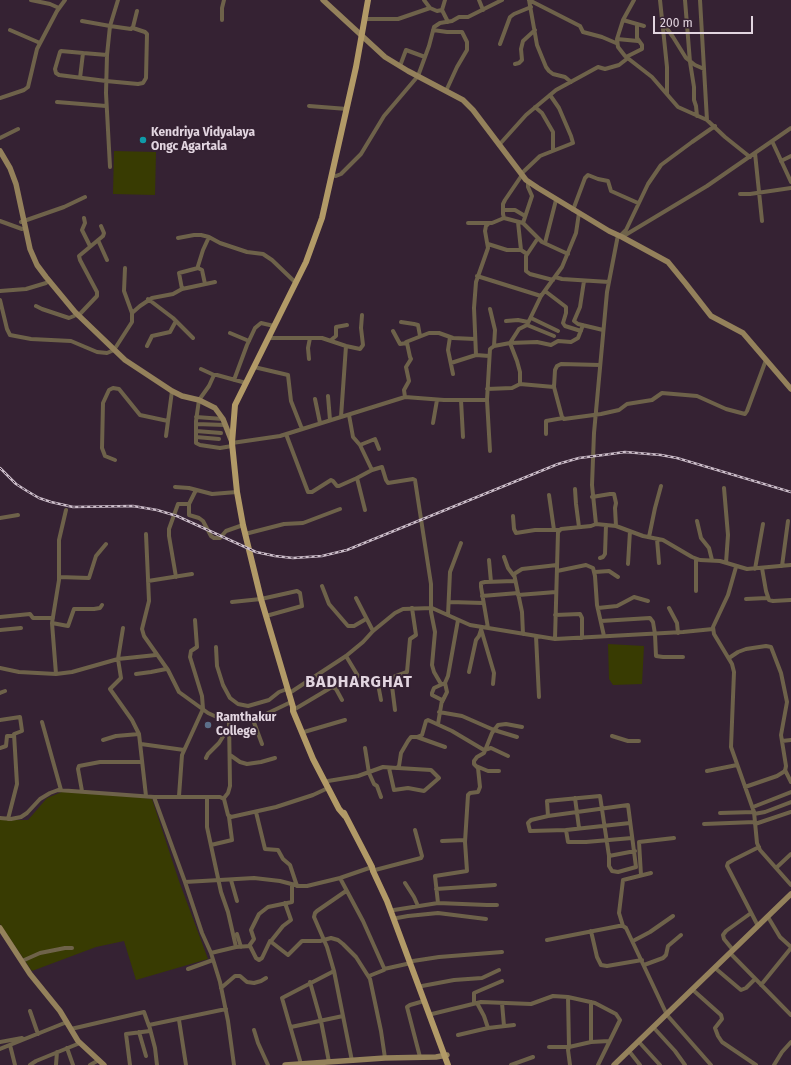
<!DOCTYPE html>
<style>
body{margin:0}
#map{position:relative;width:791px;height:1065px;overflow:hidden;background:#352233;font-family:"Fira Sans",sans-serif}
canvas{display:block}
.scale{position:absolute;left:653px;top:16px;width:100px;height:18px;box-sizing:border-box;border:2px solid #e2d5e0;border-top:0;padding-left:5px;font-size:12px;line-height:14px;white-space:nowrap;color:#e2d5e0;-webkit-text-stroke:3px #352233;paint-order:stroke}
</style>
<div id="map">
<canvas width="791" height="1065"></canvas>
<div class="scale">200 m</div>
</div>
<script>
const ctx = document.querySelector('canvas').getContext('2d');
ctx.lineJoin = 'round';
function fill(path, color) {
  ctx.fillStyle = color;
  ctx.fill(path, 'evenodd');
}
function toPath(rows) {
  const path = new Path2D();
  for (const r of rows) {
    path.moveTo(r[0], r[1]);
    for (let i = 2; i < r.length; i += 2) path.lineTo(r[i], r[i + 1]);
  }
  return path;
}
function trace(path, color, width, dash) {
  ctx.strokeStyle = color;
  ctx.lineWidth = width;
  ctx.lineCap = dash ? 'butt' : 'round';
  ctx.setLineDash(dash || []);
  ctx.stroke(path);
}
function label(font, color, halo, rows, align = 'center') {
  ctx.font = font + ' "Fira Sans",sans-serif';
  ctx.lineWidth = 4;
  ctx.setLineDash([]);
  ctx.textBaseline = 'middle';
  ctx.strokeStyle = halo;
  ctx.fillStyle = color;
  for (const [text, x, y, turn = 0] of rows) {
    ctx.save();
    ctx.translate(x, y);
    ctx.rotate((+turn || 0) * Math.PI / 180);
    ctx.textAlign = isNaN(turn) ? turn : align;
    if (halo) ctx.strokeText(text, 0, 0);
    ctx.fillText(text, 0, 0);
    ctx.restore();
  }
}
const green = toPath([
 [114,151,156,152,155,195,113,194],
 [608,644,644,646,642,684,613,685,609,679],
 [69,789,152,799,179,881,208,959,136,980,124,941,96,947,32,971,0,924,0,820,28,820,47,798]
]);
const street = toPath([
 [31,0,50,4,59,8],
 [424,0,430,8,437,11,442,10,448,22],
 [479,0,483,10],
 [529,0,537,45,546,67,549,71,553,74,565,77,571,82],
 [529,0,580,26,583,32,602,37,616,43],
 [634,0,623,20,617,39,618,47,625,56,652,77,678,107,707,120,725,137,750,157],
 [660,0,667,67,667,94],
 [685,0,690,62,694,87,694,100,696,106,697,116],
 [700,0,707,120],
 [442,10,445,0],
 [364,19,398,19,430,8],
 [222,20,222,8,224,0],
 [623,20,644,26],
 [82,21,110,26,131,29,133,27,137,11],
 [663,23,673,37,686,58,695,65,704,69],
 [10,30,40,43],
 [433,30,447,32,462,32,467,42,467,50,457,67,446,91],
 [617,39,638,41],
 [500,44,510,17,514,14,531,7],
 [83,53,61,51,60,52,55,69,56,73,59,75,106,81,138,84,143,83,146,78,147,34,145,32,133,28],
 [626,57,642,49,642,45,637,38,637,24],
 [515,64,519,63,522,60,521,49,523,41,535,30],
 [400,66,406,50,425,57],
 [80,78,83,53,107,55],
 [0,98,24,90,28,87,37,49,57,11,65,0],
 [57,102,106,106],
 [309,106,347,109],
 [535,107,542,113,553,132,553,150],
 [0,138,18,129],
 [772,141,791,182],
 [499,145,526,115,556,90,598,67,605,69,619,65,628,58],
 [755,153,762,221],
 [781,161,791,156],
 [110,167,106,93,107,55,110,26,118,0],
 [521,174,540,156,573,143,571,136,559,108,550,95],
 [332,175,336,176,341,174,361,154,384,116,418,76,429,46,434,27,440,23,452,21,459,17,468,17,502,0],
 [522,175,505,200,503,204,503,214,504,218,523,223],
 [528,181,528,187,532,196,523,223,542,242,568,254],
 [740,194,750,194,791,188],
 [503,210,515,210,525,216],
 [573,210,585,178,588,175,598,179,608,181,611,191,638,203],
 [84,218,85,223,82,230,90,246],
 [0,221,22,229],
 [21,222,64,207,85,197],
 [518,222,521,250,527,254],
 [468,223,492,223,504,218],
 [488,224,486,226,485,231,488,248,476,282,474,308,476,355,489,356],
 [620,236,626,230,648,184,661,165,692,142,715,126],
 [622,237,707,186,791,128],
 [178,238,194,235,201,235,209,237,220,243,247,252,263,254,272,260,296,283],
 [538,238,526,256,526,271,530,274,553,280],
 [98,240,107,260],
 [545,243,556,200],
 [488,244,507,250,521,250],
 [477,276,541,296],
 [555,277,562,279,609,282],
 [584,281,580,307,574,321,578,324,603,330],
 [205,284,202,270,198,268,198,266,203,250,209,237],
 [182,289,179,273,198,268],
 [0,291,26,289,46,283],
 [545,291,566,307,566,313,563,323,565,326,581,331],
 [148,299,173,318,193,338],
 [0,300,7,329,10,335,31,339,71,341,97,352,107,353,114,350,132,322,132,313,124,291,125,268],
 [36,306,42,309,69,318,74,316],
 [490,309,495,330,494,346],
 [132,313,140,306,152,298,173,294,182,289,215,282],
 [78,316,97,296,97,292,80,260,79,256,103,236,104,233,101,226],
 [531,318,558,331],
 [506,321,518,320,528,322],
 [401,322,414,324,418,325,420,336],
 [527,325,554,336],
 [393,331,400,344,407,343,410,357,411,359,406,367,409,381,404,390,405,397],
 [230,333,249,341],
 [450,337,448,350,453,374],
 [268,338,322,338,346,346,360,349,363,345,361,328,362,315],
 [331,340,336,336,336,327,347,325],
 [406,342,429,333,439,333,453,338,475,339],
 [147,346,152,336,170,332,176,321],
 [309,359,308,348,310,338],
 [451,363,476,355],
 [254,367,288,375,291,401,302,429],
 [201,369,214,375],
 [234,380,247,345,255,328,261,323,274,326],
 [520,384,554,387,562,417,564,419,601,414,619,410,627,404,652,400,662,393,697,396,726,409,745,414,747,411,766,360],
 [554,387,555,370,557,366,561,364,600,365],
 [487,389,512,388,520,384,520,372,517,361,510,343,519,329,527,325,541,296,562,267,576,233,579,213],
 [328,396,330,420],
 [315,399,320,423],
 [461,400,463,437],
 [196,417,223,419],
 [341,417,346,346],
 [433,423,437,400],
 [196,424,225,425],
 [196,431,221,433],
 [286,434,308,492,312,492,331,480,333,481,337,486,339,486,357,478,372,470,360,445,353,437,349,415],
 [546,434,546,421,563,418],
 [166,436,172,391],
 [196,437,219,439],
 [232,443,280,436,405,397,444,400,487,400],
 [360,445,375,439,379,449],
 [232,446,220,448,200,445,196,443,196,421,199,400,209,386,214,375,217,375,246,383],
 [490,451,487,400,490,349,494,346,510,343,537,342,551,345,558,341,571,342,578,338,583,325],
 [115,460,105,456,102,448,103,403,109,390,113,388,119,389,140,415,168,421],
 [372,470,382,467,386,480,388,483,413,479,415,480,431,584,431,612,435,632,432,665,434,672,441,684],
 [357,478,365,510],
 [175,487,189,488,212,494,237,492],
 [724,488,728,535,726,563],
 [575,489,576,504,579,527],
 [549,495,554,530],
 [592,497,610,494,614,494,616,503,615,508,616,526],
 [189,504,189,515,199,518,203,521,211,536,214,538,220,538,226,531,243,525],
 [513,516,514,529,516,533,535,530,559,530],
 [0,518,18,515],
 [697,521,701,538,709,548,712,560],
 [596,524,616,526,643,536,663,540,692,557,700,560,720,561,747,569,791,565],
 [146,534,149,601,142,629,144,636,168,670,179,692,208,713,219,718,229,719,264,715,291,702],
 [245,534,284,524,303,523,340,509],
 [649,537,655,508,661,486],
 [657,539,659,563],
 [504,557,508,568,514,576],
 [600,558,603,557,605,554,606,525],
 [696,559,696,591],
 [489,560,491,582],
 [628,564,630,531],
 [782,566,788,521],
 [736,567,728,595,713,627,714,634,732,664,734,672,731,747,754,812,757,843,760,850,791,885],
 [762,568,766,591,769,600,773,601,791,600],
 [755,569,763,524],
 [557,571,586,565,593,568,595,576,597,605,604,636],
 [595,572,609,571,618,577],
 [59,577,89,578,96,556,106,544],
 [176,577,169,536,169,529,178,504,189,504,196,490],
 [148,581,192,574],
 [322,586,329,604,348,626,354,626,366,619],
 [518,595,556,592],
 [482,596,518,593],
 [356,598,373,631],
 [746,599,767,598],
 [232,602,261,599,297,591,300,593,302,606,266,616],
 [450,602,483,603],
 [598,608,617,606,634,597,648,601],
 [669,608,677,623,678,633],
 [448,615,450,572,461,543],
 [555,615,580,614,582,618,582,638],
 [0,617,30,614,33,618,53,618],
 [601,621,650,618,653,622,655,634,656,656,663,657,683,657],
 [52,623,68,626,74,609,94,609,100,608,102,605],
 [482,627,481,629,494,673,493,684],
 [123,628,118,659,121,678,110,689,132,720,139,734,146,796],
 [488,628,481,587,481,583,485,582,514,581],
 [0,630,21,628],
 [523,634,522,612,514,574,522,569,557,565],
 [536,636,539,697],
 [555,639,558,532,561,529,591,526,596,524,592,485,594,433,607,292,618,235],
 [216,647,217,666,223,685,230,698,238,704,248,706,269,700,279,692,287,689],
 [346,656,358,676],
 [729,658,738,652,746,649,766,646,771,647,781,673,787,702,781,735,786,766,785,771,777,776,745,787],
 [0,668,19,672,56,674,72,672,118,659,156,655],
 [469,672,476,640,479,636,481,630],
 [56,674,52,623,59,580,59,540,66,510],
 [136,674,151,672,166,669],
 [391,678,395,710],
 [0,693,5,691],
 [288,694,346,656,363,642,373,631,395,613,403,609,432,608,470,625,555,639,683,632,713,629],
 [381,700,378,684,380,682,407,672,410,639,416,635,412,608],
 [442,702,447,692,445,683],
 [295,709,332,687,336,689,342,700],
 [439,712,462,716,494,730,517,737],
 [252,717,262,744],
 [0,720,20,717,22,731,14,734,17,784,8,819],
 [42,722,61,790],
 [438,724,442,700,432,695,432,693,434,688,445,683,448,676,458,620],
 [304,732,345,720],
 [612,736,628,741,639,741],
 [417,737,445,747],
 [103,740,116,736,139,734],
 [782,741,791,740],
 [141,744,184,750],
 [0,748,6,746,7,736,14,736],
 [365,748,369,773,374,784,377,786,381,797],
 [230,755,240,762,247,764,261,762,275,758],
 [206,758,208,754,219,743,229,727],
 [476,766,488,771,499,771],
 [389,768,394,790,408,788,424,791,439,778,431,770,398,768],
 [785,770,791,782],
 [707,771,737,765],
 [328,781,358,776,383,767,397,768,399,766,401,753,408,741,411,737,417,737,422,735,426,721,428,720,452,731,484,750,491,748,508,756],
 [82,791,78,769,79,766,100,762,142,762],
 [179,796,182,755,203,709,202,696,190,657,191,651,197,647,195,620],
 [154,797,185,882,202,933,211,953,220,982,228,1021,234,1065],
 [207,797,207,827,221,892,228,912,236,947],
 [224,798,228,793,230,786,229,719],
 [575,798,579,828],
 [753,807,791,792],
 [256,812,265,849,278,850,283,859,290,865,297,886],
 [720,813,754,812],
 [754,814,765,812,791,802],
 [548,816,628,805,636,867,618,872,612,871,609,866,609,856],
 [0,818,11,819,21,817,27,813,40,799,50,793,58,790,154,797,220,797,224,799,228,815,231,817,276,807,313,795,328,788],
 [630,823,566,830,568,842,586,842,632,838],
 [704,824,755,822],
 [755,824,791,812],
 [566,830,530,831,528,823,531,820,548,816,547,801,600,796,609,856,635,851],
 [442,841,465,840],
 [211,845,232,840,229,817],
 [776,868,791,854],
 [375,870,421,858,422,856,415,830],
 [641,875,639,842,674,838],
 [340,878,363,921,384,968,384,970,369,976],
 [231,880,237,901],
 [185,882,254,878,280,881,299,886,307,886,340,878,372,867],
 [405,883,414,897,418,906],
 [436,889,495,885],
 [346,891,317,911,315,913,314,917,327,947,334,971,352,1061],
 [438,903,435,876,467,871,465,842,468,795,470,793,478,792,480,787,478,768,474,764,474,761,477,757,484,753,492,733,498,725,506,724,522,727],
 [394,910,438,903,487,905,497,905],
 [768,917,780,937,791,947],
 [397,918,408,916,438,913,486,919],
 [623,926,619,913,623,880,651,873],
 [758,926,727,866,728,863,733,860,759,847],
 [591,931,597,957,601,965,607,966,642,960],
 [237,934,241,947],
 [547,940,619,926,623,926,626,928,667,1015,711,1065],
 [271,941,283,926,291,920,285,903],
 [633,941,650,932,673,916],
 [249,946,254,939,251,930,259,914,268,907,292,902,292,885],
 [733,950,724,939,723,935,726,931,751,913],
 [211,953,236,947,250,946,256,958,259,960,262,958,270,941,288,955,302,941,320,941,331,938,338,940,343,944,356,957,370,979,381,1031,385,1058],
 [730,953,791,1015],
 [22,961,40,953,65,948,72,948],
 [413,961,439,957,502,952],
 [644,965,663,958,666,955,668,946,681,935],
 [715,968,741,990,746,988,755,979],
 [188,969,213,960],
 [384,969,411,963],
 [310,982,321,1021,329,1062],
 [761,985,791,948],
 [422,986,454,980,482,978,499,970],
 [221,988,235,976,240,976,247,982,254,983,261,981,266,978],
 [693,990,721,1015,722,1019,715,1028,718,1036,722,1042,756,1065],
 [474,1003,474,993,502,981],
 [477,1003,484,1016,488,1028,514,1025],
 [502,1003,504,1026],
 [30,1011,38,1034],
 [432,1014,481,1002,531,1004,553,996,568,997,595,1003,616,1014,620,1020,598,1065],
 [179,1020,186,1065],
 [291,1027,343,1016],
 [654,1028,675,1051,685,1065],
 [71,1029,144,1012,149,1026],
 [254,1030,258,1043,268,1065],
 [139,1032,146,1056],
 [458,1035,488,1028],
 [0,1042,22,1038],
 [591,1042,609,1041],
 [639,1042,660,1065],
 [10,1045,15,1065],
 [549,1047,569,1047,568,997],
 [67,1048,73,1065],
 [0,1049,67,1022],
 [629,1051,640,1065],
 [420,1057,407,1007,410,1005,424,1001],
 [301,1064,282,998,334,971],
 [30,1065,36,1061,80,1043],
 [56,1065,57,1052],
 [90,1065,99,1060],
 [130,1065,126,1034,150,1031],
 [157,1065,155,1048,149,1025,226,1009],
 [511,1065,533,1057],
 [570,1065,568,1050,569,1047,591,1042,591,1002],
 [774,1065,782,1052,791,1042]
]);
const secondary = toPath([
 [323,0,385,57,408,71,463,100,473,110,526,180,538,188,609,231,622,237,668,262,686,284,711,316,743,333,791,389],
 [0,151,10,168,16,184,30,249,37,265,46,277,75,312,125,360,172,391,182,396,199,400,215,408,223,419,232,442],
 [0,928,30,974,60,1011,78,1041,104,1065],
 [285,1065,385,1058,436,1057,447,1055],
 [614,1065,791,894]
]);
const primary = toPath([
 [344,813,372,867,373,871,387,901,448,1065],
 [345,816,339,809,313,759,293,711,293,707,261,599,243,525,237,492,232,443,235,405,306,262,322,218,356,67,368,0]
]);
const rail = toPath([
 [0,468,16,484,27,491,39,498,51,502,73,507,133,506,157,510,177,516,256,552,275,556,293,558,322,556,347,550,558,464,579,458,603,455,625,452,661,455,677,458,791,492]
]);
const markers = [
 [143,140,4,"#0f9aa8"],
 [208,725,4,"#5c6f8a"]
];
const poiNames = [
 ["Kendriya Vidyalaya",151,133],
 ["Ongc Agartala",151,147],
 ["Ramthakur",216,718],
 ["College",216,732]
];
const districtNames = [
 ["BADHARGHAT",359,683]
];
fill(green, '#383b02');
trace(street, '#6e624a', 4);
trace(secondary, '#94815b', 5.5);
trace(primary, '#b29a67', 6);
trace(rail, '#ccbeca', 2.5);
trace(rail, '#352233', 1, [3]);
for (const [x, y, r, color] of markers) {
  const dot = new Path2D();
  dot.arc(x, y, r, 0, 2 * Math.PI);
  ctx.fillStyle = color;
  ctx.fill(dot);
  trace(dot, '#352233', 1.5);
}
label('bold 12px', '#e2d5e0', '#352233', poiNames, 'left');
ctx.letterSpacing = '1px';
label('bold 16px', '#e2d5e0', '#352233', districtNames);
ctx.letterSpacing = '0px';
</script>
